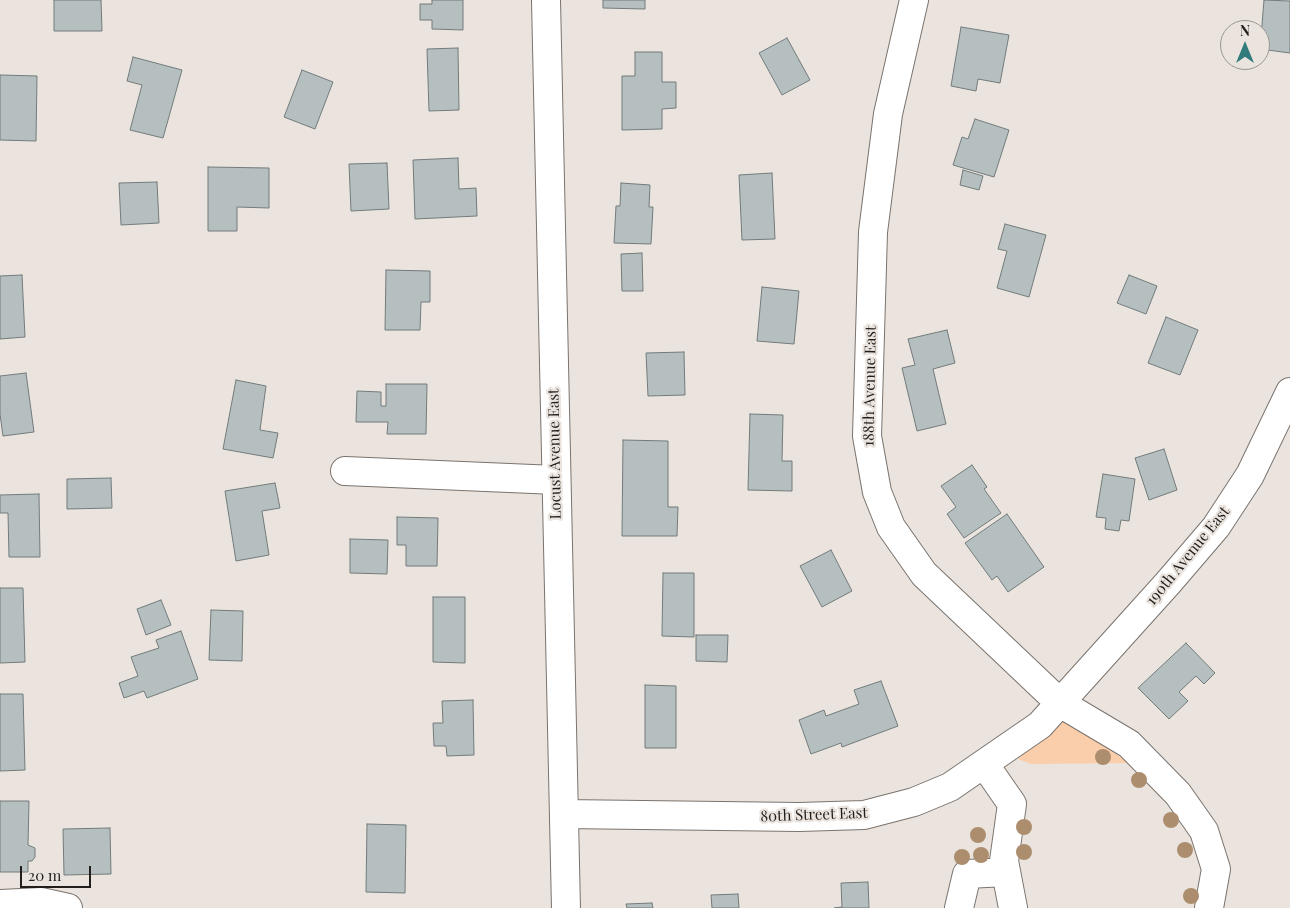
<!DOCTYPE html>
<style>
body{margin:0}
#map{position:relative;width:1290px;height:908px;overflow:hidden;background:#ebe4de;font-family:"Playfair Display",serif}
canvas{display:block}
.north{position:absolute;left:1220px;top:20px;width:50px;height:50px;box-sizing:border-box;background:#ebe4de;border:1px solid #9a9590;border-radius:50%;rotate:0deg;font-size:14px;font-weight:700;line-height:20px;text-align:center;color:#211e1c}
.north::after{content:'';display:block;margin:auto;width:18px;height:22px;background:#327b7c;clip-path:polygon(50% 0,100% 100%,50% 72%,0 100%)}
.scale{position:absolute;left:20px;top:866px;width:71px;height:22px;box-sizing:border-box;border:2px solid #211e1c;border-top:0;padding-left:6px;font-size:15px;line-height:18px;white-space:nowrap;color:#211e1c;-webkit-text-stroke:4px #ebe4de;paint-order:stroke}
</style>
<div id="map">
<canvas width="1290" height="908"></canvas>
<div class="north">N</div>
<div class="scale">20 m</div>
</div>
<script>
const ctx = document.querySelector('canvas').getContext('2d');
ctx.lineJoin = 'round';
function fill(path, color) {
  ctx.fillStyle = color;
  ctx.fill(path, 'evenodd');
}
function toPath(rows) {
  const path = new Path2D();
  for (const r of rows) {
    path.moveTo(r[0], r[1]);
    for (let i = 2; i < r.length; i += 2) path.lineTo(r[i], r[i + 1]);
  }
  return path;
}
function trace(path, color, width, dash) {
  ctx.strokeStyle = color;
  ctx.lineWidth = width;
  ctx.lineCap = dash ? 'butt' : 'round';
  ctx.setLineDash(dash || []);
  ctx.stroke(path);
}
function label(font, color, halo, rows, align = 'center') {
  ctx.font = font + ' "Playfair Display",serif';
  ctx.lineWidth = 4.5;
  ctx.setLineDash([]);
  ctx.textBaseline = 'middle';
  ctx.strokeStyle = halo;
  ctx.fillStyle = color;
  for (const [text, x, y, turn = 0] of rows) {
    ctx.save();
    ctx.translate(x, y);
    ctx.rotate((+turn || 0) * Math.PI / 180);
    ctx.textAlign = isNaN(turn) ? turn : align;
    if (halo) ctx.strokeText(text, 0, 0);
    ctx.fillText(text, 0, 0);
    ctx.restore();
  }
}
const green = toPath([
 [1063,719,1070,721,1129,763,1031,764,1018,759,1057,722]
]);
const building = toPath([
 [54,0,101,0,102,31,54,31,54,0],
 [432,0,463,0,463,30,432,29,432,20,420,20,420,4,432,4,432,0],
 [603,0,645,0,645,9,603,8,603,0],
 [1264,0,1290,1,1290,53,1260,49,1264,0],
 [961,27,1009,35,1000,83,978,79,976,91,951,86,961,27],
 [787,38,810,80,782,95,759,53,787,38],
 [458,48,459,110,429,111,427,49,458,48],
 [635,52,662,52,662,82,676,82,676,108,662,109,662,129,622,130,622,76,635,76,635,52],
 [133,57,182,70,163,138,130,130,142,85,127,81,133,57],
 [302,70,333,82,315,129,284,117,302,70],
 [0,75,37,76,36,141,0,140,0,75],
 [975,119,1009,130,994,177,953,165,962,137,968,139,975,119],
 [458,158,459,189,476,188,477,216,415,219,413,160,458,158],
 [387,163,389,209,351,211,349,164,387,163],
 [208,167,269,168,269,208,237,207,237,231,208,231,208,167],
 [963,170,983,176,979,190,960,185,963,170],
 [772,173,775,239,742,240,739,175,772,173],
 [157,182,159,223,121,225,119,183,157,182],
 [621,183,650,185,649,207,653,207,651,244,614,243,616,206,620,206,621,183],
 [1005,224,1046,235,1029,297,997,288,1007,251,998,249,1005,224],
 [642,253,643,291,622,291,621,254,642,253],
 [386,270,430,271,430,302,421,302,420,330,385,330,386,270],
 [22,275,25,337,0,339,0,276,22,275],
 [1129,275,1157,286,1146,314,1117,303,1129,275],
 [762,287,799,291,794,344,757,341,762,287],
 [1166,317,1198,330,1180,375,1148,363,1166,317],
 [947,330,955,363,933,369,946,424,917,431,902,368,915,365,908,339,947,330],
 [684,352,685,395,648,396,646,353,684,352],
 [26,373,34,432,3,436,0,414,0,376,26,373],
 [236,380,266,386,260,430,278,433,273,458,223,449,236,380],
 [386,384,427,384,426,434,387,434,388,422,356,422,357,391,381,392,381,406,386,406,386,384],
 [750,414,783,415,782,461,792,461,792,491,748,490,750,414],
 [623,440,668,441,668,507,678,507,677,536,622,536,623,440],
 [1164,449,1177,490,1149,500,1135,458,1164,449],
 [972,465,987,487,984,489,1001,513,964,538,947,514,956,507,941,486,972,465],
 [1103,474,1135,479,1129,521,1121,520,1119,531,1105,529,1106,518,1096,517,1103,474],
 [111,478,112,508,67,509,67,479,111,478],
 [275,483,280,508,262,511,269,555,236,561,225,491,275,483],
 [39,494,40,557,9,557,8,513,0,513,0,495,39,494],
 [1007,514,1044,567,1008,592,997,576,992,580,965,543,1007,514],
 [397,517,438,518,437,566,406,566,406,545,397,545,397,517],
 [350,539,388,540,387,574,350,573,350,539],
 [831,550,852,591,822,607,800,566,831,550],
 [663,573,694,573,694,637,662,636,663,573],
 [0,588,23,588,25,662,0,663,0,588],
 [433,597,465,597,465,663,433,662,433,597],
 [161,600,171,625,146,635,137,609,161,600],
 [211,610,243,611,242,661,209,660,211,610],
 [181,631,198,679,147,698,144,691,124,698,119,683,138,676,131,657,159,648,156,640,181,631],
 [696,635,728,635,727,662,696,661,696,635],
 [1186,643,1215,673,1204,684,1196,676,1179,692,1188,701,1169,719,1138,688,1186,643],
 [881,681,898,726,842,747,841,743,811,754,799,720,824,710,826,716,859,704,854,690,881,681],
 [645,685,676,686,676,748,645,748,645,685],
 [0,694,23,694,25,770,0,771,0,694],
 [473,700,474,755,447,756,446,746,434,746,433,723,443,723,442,701,473,700],
 [0,801,29,801,28,845,35,848,35,857,32,861,28,861,28,872,0,872,0,801],
 [367,824,406,825,405,893,366,892,367,824],
 [110,828,111,874,64,875,63,829,110,828],
 [868,882,869,908,834,908,842,907,841,883,868,882],
 [738,894,739,908,712,908,711,895,738,894],
 [652,903,653,908,627,908,626,904,652,903]
]);
const minor = toPath([
 [546,0,566,908],
 [914,0,888,114,873,232,867,436,877,492,891,527,924,574,1060,703,1129,744,1178,794,1204,831,1216,869,1209,908],
 [345,471,556,480],
 [985,765,1012,804,1004,861,1013,908],
 [564,814,799,817,864,815,914,802,950,787,1040,725,1168,583,1216,527,1250,475,1290,392],
 [0,904,41,902,68,908],
 [959,908,967,874,1006,872]
]);
const trees = [
 [1103,757],
 [1139,780],
 [1171,820],
 [1024,827],
 [978,835],
 [1185,850],
 [1024,852],
 [981,855],
 [962,857],
 [1191,896]
];
const streetNames = [
 ["188th Avenue East",870,386,-89],
 ["Locust Avenue East",555,454,-91],
 ["190th Avenue East",1188,556,-51],
 ["80th Street East",814,815,-2]
];
fill(green, '#faceab');
fill(building, '#b5bfbf');
trace(building, '#727b7b', 1);
trace(minor, '#7a736e', 30);
trace(minor, '#fff', 28);
ctx.fillStyle = '#ac8d6e';
for (const [x, y] of trees) {
  ctx.beginPath();
  ctx.arc(x, y, 8, 0, 2 * Math.PI);
  ctx.fill();
}
label('15px', '#211e1c', '#ebe4de', streetNames);
</script>
